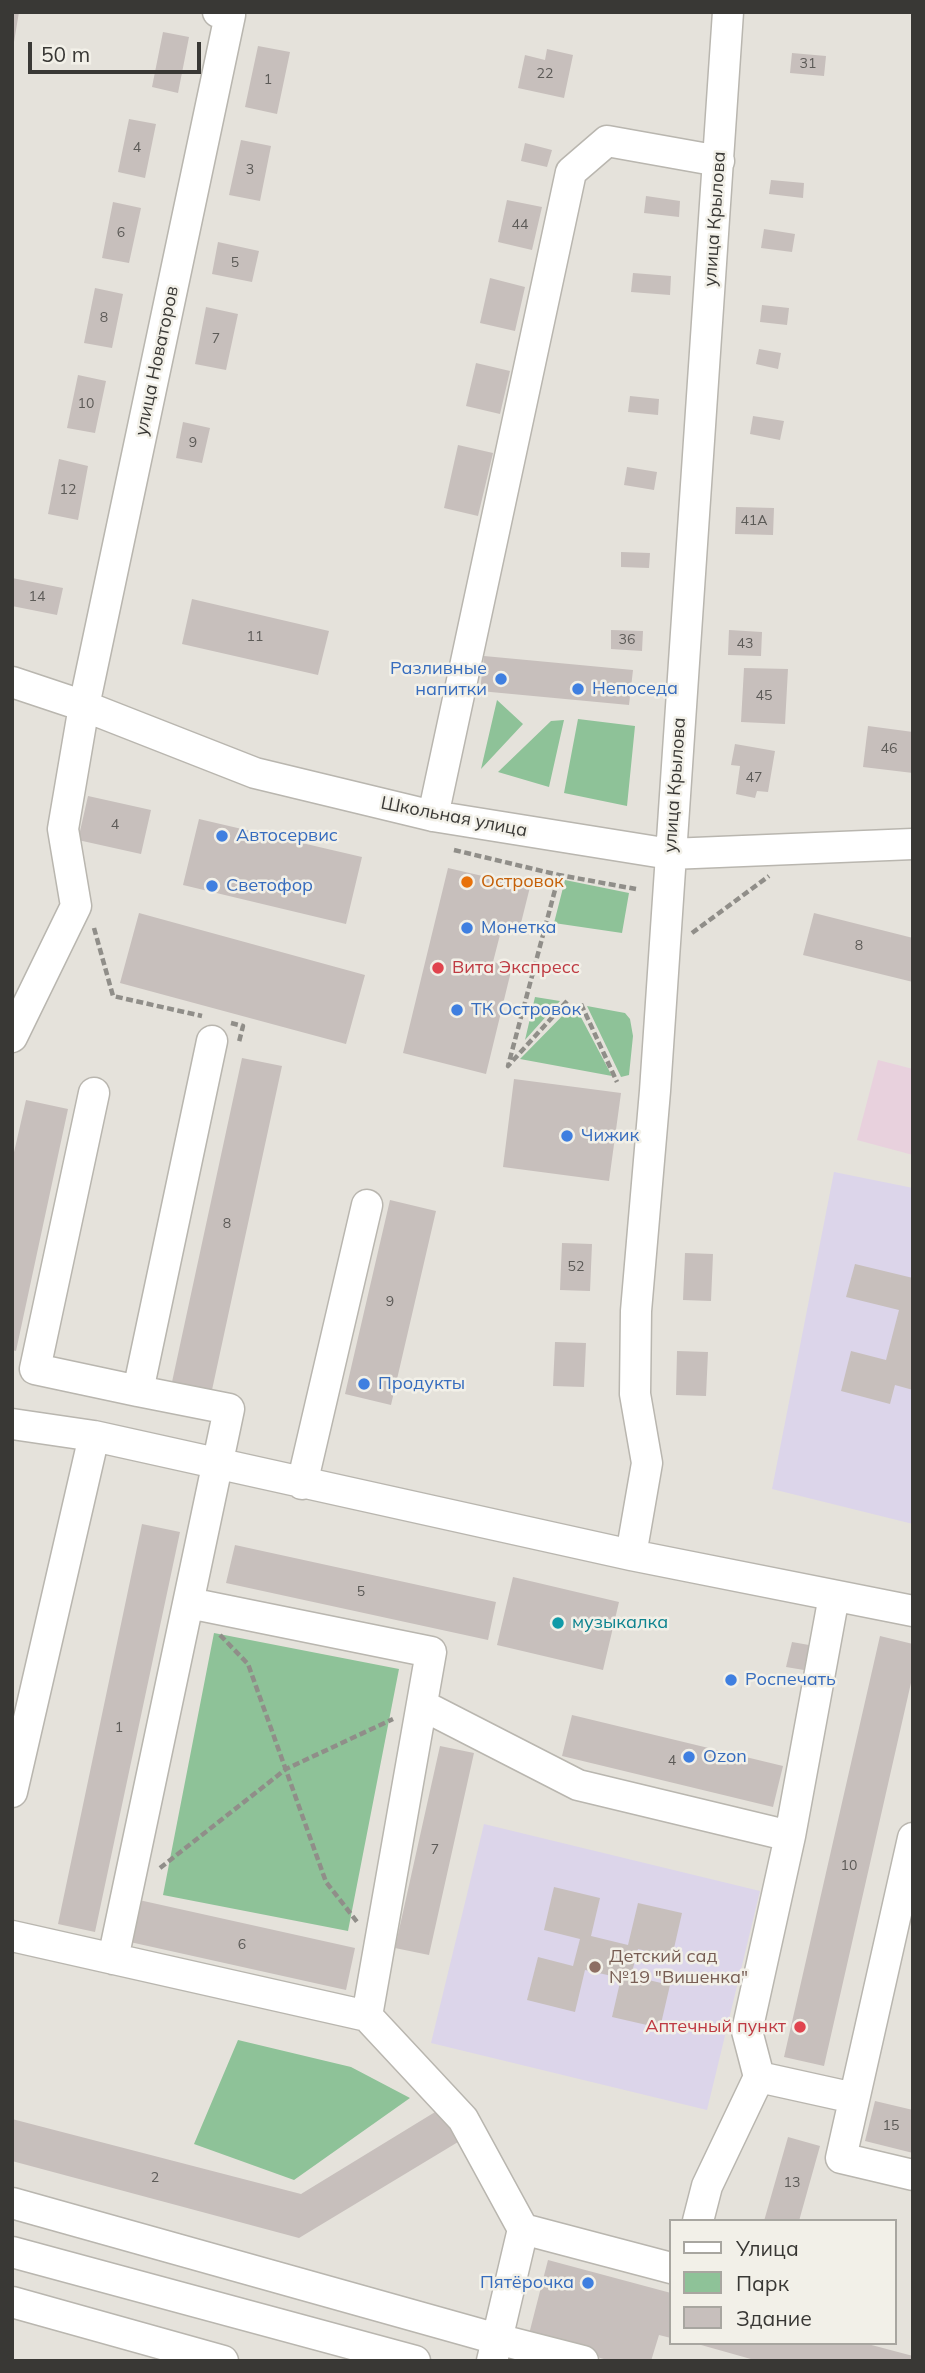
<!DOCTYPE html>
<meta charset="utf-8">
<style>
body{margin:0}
#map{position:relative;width:925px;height:2373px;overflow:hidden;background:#e5e2db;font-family:Mulish,sans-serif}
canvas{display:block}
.frame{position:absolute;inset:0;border:14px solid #393835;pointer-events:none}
.legend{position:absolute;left:669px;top:2219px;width:228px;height:126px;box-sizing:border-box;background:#f2f0e8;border:2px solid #a8a6a0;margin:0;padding:9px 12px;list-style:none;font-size:21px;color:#393835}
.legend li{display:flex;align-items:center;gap:14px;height:35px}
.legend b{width:35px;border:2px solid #a8a6a0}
.scale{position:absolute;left:28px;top:42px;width:173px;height:32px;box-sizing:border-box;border:4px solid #393835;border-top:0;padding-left:9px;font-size:21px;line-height:24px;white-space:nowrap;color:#393835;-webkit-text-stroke:5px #f2f0e8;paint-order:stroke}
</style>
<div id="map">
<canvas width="925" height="2373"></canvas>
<div class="frame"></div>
<ul class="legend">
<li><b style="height:9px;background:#fff"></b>Улица</li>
<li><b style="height:19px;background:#8ec298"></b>Парк</li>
<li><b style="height:19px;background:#c7bfbc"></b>Здание</li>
</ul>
<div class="scale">50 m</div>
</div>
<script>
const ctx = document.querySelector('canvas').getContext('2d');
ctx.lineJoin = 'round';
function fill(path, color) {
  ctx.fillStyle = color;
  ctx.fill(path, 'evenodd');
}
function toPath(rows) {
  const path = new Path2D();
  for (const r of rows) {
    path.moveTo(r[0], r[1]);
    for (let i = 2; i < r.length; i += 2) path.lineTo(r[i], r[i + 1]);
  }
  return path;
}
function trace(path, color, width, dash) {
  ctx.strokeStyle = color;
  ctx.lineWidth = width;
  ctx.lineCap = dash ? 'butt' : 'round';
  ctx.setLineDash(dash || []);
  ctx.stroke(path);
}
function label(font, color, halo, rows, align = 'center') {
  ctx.font = font + ' Mulish,sans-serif';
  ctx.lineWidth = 5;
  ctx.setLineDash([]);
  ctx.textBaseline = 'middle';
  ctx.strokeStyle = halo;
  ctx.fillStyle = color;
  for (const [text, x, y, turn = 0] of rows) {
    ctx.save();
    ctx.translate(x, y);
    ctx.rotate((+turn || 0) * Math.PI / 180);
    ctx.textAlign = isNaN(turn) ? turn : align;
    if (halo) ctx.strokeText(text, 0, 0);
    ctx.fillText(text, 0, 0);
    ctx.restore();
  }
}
const industrial = toPath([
 [878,1060,913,1069,913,1155,857,1140]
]);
const education = toPath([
 [834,1172,913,1188,913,1524,772,1489],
 [484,1824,760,1891,707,2110,431,2043]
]);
const green = toPath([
 [497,700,523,724,481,769],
 [578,719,635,726,627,806,564,793],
 [564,720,549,787,498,772,551,721],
 [565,880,629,893,622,933,554,923],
 [535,997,560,1001,525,1040],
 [574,1004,612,1076,520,1059],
 [587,1006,625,1013,630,1019,633,1036,629,1075,621,1077],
 [214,1633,399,1669,348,1931,163,1895],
 [238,2040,351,2067,410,2098,294,2180,194,2144]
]);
const building = toPath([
 [12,12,19,12,14,42,12,42],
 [163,32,189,37,178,93,152,87],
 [258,46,290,52,277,114,245,107],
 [547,49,573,55,564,98,518,88,525,55,545,60],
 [792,53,826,56,824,76,790,73],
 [129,119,156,124,145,178,118,172],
 [241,140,271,146,260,201,229,195],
 [525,143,552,150,547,167,521,161],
 [771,180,804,183,803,198,769,194],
 [646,196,680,201,679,217,644,213],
 [507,200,542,207,532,250,498,242],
 [113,202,141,208,129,263,102,258],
 [764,229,795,234,792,252,761,248],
 [218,242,259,251,252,282,212,274],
 [633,273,671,276,670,295,631,292],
 [490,278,525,287,515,331,480,323],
 [95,288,123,294,112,348,84,343],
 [762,305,789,308,787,325,760,322],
 [206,307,238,314,226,370,195,364],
 [759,349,781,353,778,369,756,364],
 [476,363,510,371,500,414,466,406],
 [78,375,106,381,95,433,67,428],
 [630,396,659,399,658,415,628,412],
 [753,416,784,421,780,440,750,434],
 [183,422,210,428,202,463,176,458],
 [458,445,493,453,478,516,444,508],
 [59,459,88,466,78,520,48,514],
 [627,467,657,472,654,490,624,485],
 [736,507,774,508,773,535,735,534],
 [621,552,650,553,649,568,621,567],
 [12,578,63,588,57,615,12,606],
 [192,599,329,631,318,675,182,644],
 [611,630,643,631,642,651,611,649],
 [729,630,762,632,761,656,728,655],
 [484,656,633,670,629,705,480,691],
 [744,668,788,669,785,724,741,722],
 [868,726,913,732,913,773,863,767],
 [735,744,775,751,768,792,757,791,755,798,736,794,740,766,731,765],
 [88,796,151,810,141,854,78,840],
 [199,819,362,857,346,924,183,885],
 [448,868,530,887,520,927,503,923,493,962,512,967,486,1074,403,1053],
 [139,913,365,975,346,1044,120,983],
 [814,913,913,938,913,982,803,955],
 [242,1058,282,1066,212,1390,172,1382],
 [514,1079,621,1093,609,1181,503,1167],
 [26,1100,68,1109,16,1351,12,1350,12,1161],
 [390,1200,436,1211,391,1405,345,1394],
 [562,1243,592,1244,590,1291,560,1290],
 [685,1253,713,1254,711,1301,683,1300],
 [855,1264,913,1278,913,1390,895,1385,890,1404,841,1391,851,1351,886,1360,899,1310,846,1297],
 [555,1342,586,1343,584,1387,553,1386],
 [677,1351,708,1352,706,1396,676,1395],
 [142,1524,180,1532,95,1932,58,1924],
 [235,1545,496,1602,488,1640,226,1583],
 [513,1577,619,1602,603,1670,497,1645],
 [880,1636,913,1644,913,1674,824,2066,784,2057],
 [792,1642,809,1645,804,1670,786,1667],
 [572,1715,783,1766,773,1807,562,1756],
 [440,1746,474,1753,429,1955,395,1948],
 [554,1887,600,1898,591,1936,628,1945,638,1903,682,1913,672,1957,638,1949,631,1976,670,1985,660,2028,612,2017,621,1978,585,1970,575,2012,527,2000,538,1957,573,1966,580,1939,544,1930],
 [139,1900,355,1948,346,1990,130,1942],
 [875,2101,913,2110,913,2153,865,2141],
 [440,2109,458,2142,299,2238,12,2161,12,2119,301,2194],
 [788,2137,820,2146,799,2221,764,2221],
 [548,2260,671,2293,671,2338,659,2335,651,2361,611,2361,528,2338],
 [694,2343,864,2343,913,2356,913,2361,758,2361]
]);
const path = toPath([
 [454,850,559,875],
 [94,928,113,996,202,1016],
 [692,933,769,876],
 [567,1001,508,1066,559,875,636,889],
 [581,1004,617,1082],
 [231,1023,243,1026,239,1042],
 [220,1635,248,1664,326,1882,358,1923],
 [160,1868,286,1769,393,1719]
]);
const minor = toPath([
 [12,682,84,706,255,773,433,816,670,854,913,844],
 [433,816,571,172,607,141,719,161],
 [12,1037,76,906,63,829,84,706,230,15,218,12],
 [94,1093,35,1369,138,1391],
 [12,1424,94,1436,631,1555,913,1611],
 [302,1484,367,1205],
 [631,1555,647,1463,635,1394,636,1311,655,1091,728,12],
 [834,1596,790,1836,747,2031,759,2077,854,2098],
 [189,1603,431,1652,367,2016],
 [422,1705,578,1785,790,1836],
 [12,1792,94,1436],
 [913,1838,841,2158,913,2175],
 [12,1936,367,2016,463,2119,523,2229,492,2361],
 [113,1959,229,1409,138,1391,212,1041],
 [12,2203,497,2339,583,2361],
 [698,2221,707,2186,759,2077],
 [523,2229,671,2268],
 [12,2252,415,2361],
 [12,2302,223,2361]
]);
const markers = [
 [501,679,7,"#3f7fe0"],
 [578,689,7,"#3f7fe0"],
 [222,836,7,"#3f7fe0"],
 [467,882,7,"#e8710a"],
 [212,886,7,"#3f7fe0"],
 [467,928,7,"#3f7fe0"],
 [438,968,7,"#e0444e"],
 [457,1010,7,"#3f7fe0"],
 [567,1136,7,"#3f7fe0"],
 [364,1384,7,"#3f7fe0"],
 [558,1623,7,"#0f9aa8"],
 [731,1680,7,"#3f7fe0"],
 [689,1757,7,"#3f7fe0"],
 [595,1967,7,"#8d6e63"],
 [800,2027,7,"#e0444e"],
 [588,2283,7,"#3f7fe0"]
];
const numberNames = [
 ["31",808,64],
 ["22",545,74],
 ["1",268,80],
 ["4",137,148],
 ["3",250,170],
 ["44",520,225],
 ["6",121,233],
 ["5",235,263],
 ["8",104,318],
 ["7",216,339],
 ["10",86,404],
 ["9",193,443],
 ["12",68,490],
 ["41А",754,521],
 ["14",37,597],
 ["11",255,637],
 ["36",627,640],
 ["43",745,644],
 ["45",764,696],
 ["46",889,749],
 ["47",754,778],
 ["4",115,825],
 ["8",859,946],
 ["8",227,1224],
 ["52",576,1267],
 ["9",390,1302],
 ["5",361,1592],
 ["1",119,1728],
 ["4",672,1761],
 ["7",435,1850],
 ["10",849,1866],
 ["6",242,1945],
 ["15",891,2126],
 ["2",155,2178],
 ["13",792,2183]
];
const streetNames = [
 ["улица Крылова",715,219,-86],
 ["улица Новаторов",157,361,-78],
 ["улица Крылова",675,785,-86],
 ["Школьная улица",454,817,11]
];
const shopNames = [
 ["Разливные",487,669,"right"],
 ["напитки",487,690,"right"],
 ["Непоседа",592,689],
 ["Автосервис",236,836],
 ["Светофор",226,886],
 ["Монетка",481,928],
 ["ТК Островок",471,1010],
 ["Чижик",581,1136],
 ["Продукты",378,1384],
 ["Роспечать",745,1680],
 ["Ozon",703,1757],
 ["Пятёрочка",574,2283,"right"]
];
const foodNames = [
 ["Островок",481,882]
];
const healthNames = [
 ["Вита Экспресс",452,968],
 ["Аптечный пункт",786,2027,"right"]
];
const cultureNames = [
 ["музыкалка",572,1623]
];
const educationNames = [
 ["Детский сад",609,1957],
 ["№19 \"Вишенка\"",609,1978]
];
fill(industrial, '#e8d1dd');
fill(education, '#dcd5ea');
fill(green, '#8ec298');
fill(building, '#c7bfbc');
trace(minor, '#b9b6af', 33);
trace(path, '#908e89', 4.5, [7, 3.5]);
trace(minor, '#fff', 30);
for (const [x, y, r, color] of markers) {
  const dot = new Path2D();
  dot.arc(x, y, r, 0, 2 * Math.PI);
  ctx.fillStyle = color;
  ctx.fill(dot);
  trace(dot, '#f2f0e8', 2.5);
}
label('14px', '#5c5a57', null, numberNames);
label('18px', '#393835', '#f2f0e8', streetNames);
label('18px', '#366cbe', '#f2f0e8', shopNames, 'left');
label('18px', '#c56008', '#f2f0e8', foodNames, 'left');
label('18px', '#be3a42', '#f2f0e8', healthNames, 'left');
label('18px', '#0d838f', '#f2f0e8', cultureNames, 'left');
label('18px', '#785e54', '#f2f0e8', educationNames, 'left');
</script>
